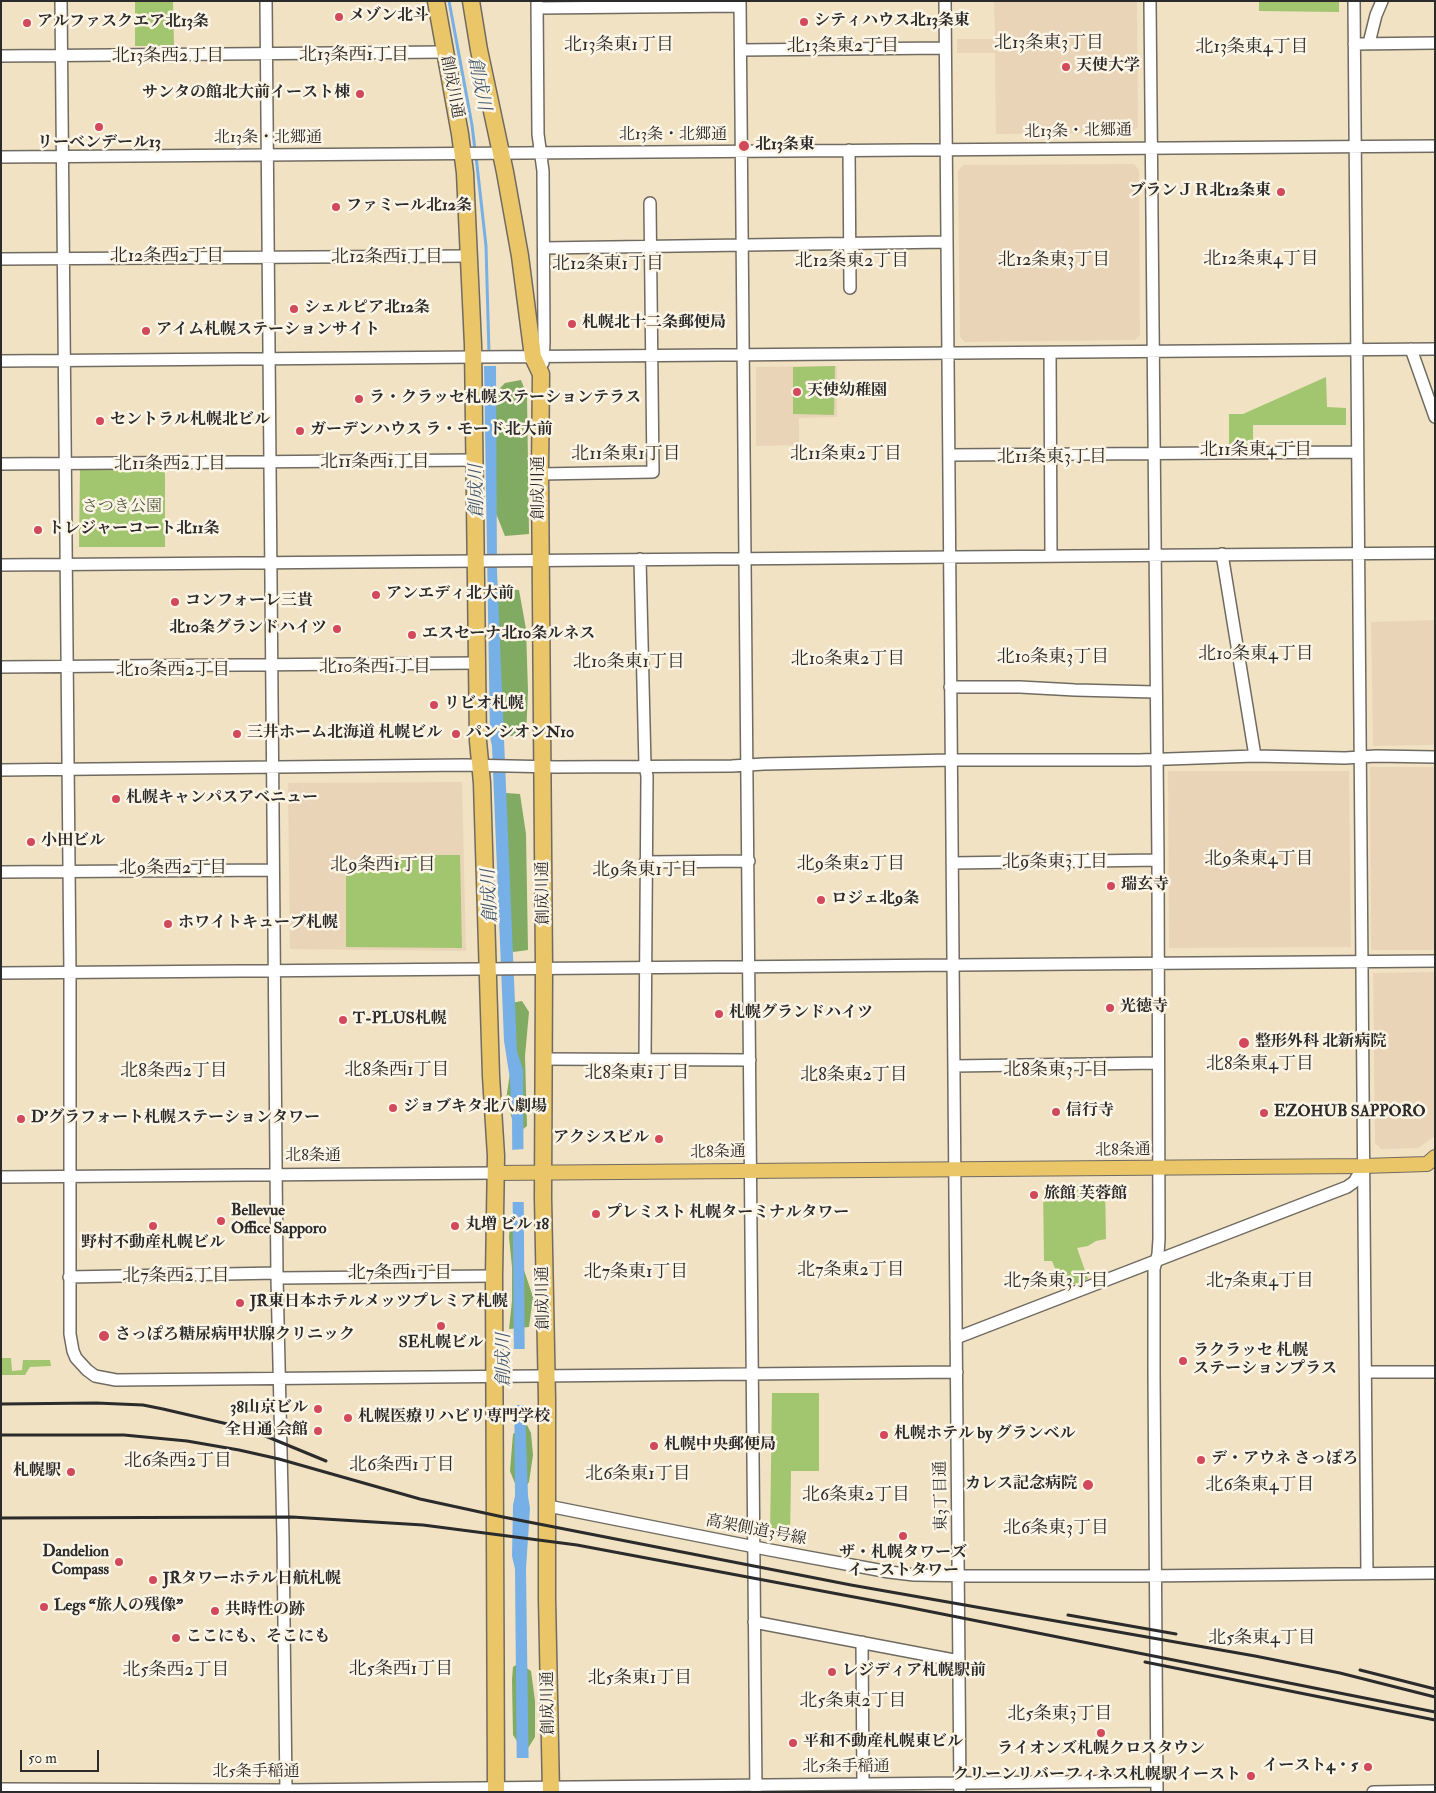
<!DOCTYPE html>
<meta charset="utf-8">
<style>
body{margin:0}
#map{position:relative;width:1436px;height:1793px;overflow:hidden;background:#f1e2c4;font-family:"IM FELL Double Pica",serif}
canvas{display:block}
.frame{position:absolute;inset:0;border:2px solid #2b2b2b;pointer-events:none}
.scale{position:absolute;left:20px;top:1750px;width:79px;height:22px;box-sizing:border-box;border:2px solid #2b2b2b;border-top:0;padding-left:6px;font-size:15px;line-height:18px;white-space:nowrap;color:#2b2b2b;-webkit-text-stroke:4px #fcf5e5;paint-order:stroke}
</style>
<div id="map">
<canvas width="1436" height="1793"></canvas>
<div class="frame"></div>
<div class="scale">50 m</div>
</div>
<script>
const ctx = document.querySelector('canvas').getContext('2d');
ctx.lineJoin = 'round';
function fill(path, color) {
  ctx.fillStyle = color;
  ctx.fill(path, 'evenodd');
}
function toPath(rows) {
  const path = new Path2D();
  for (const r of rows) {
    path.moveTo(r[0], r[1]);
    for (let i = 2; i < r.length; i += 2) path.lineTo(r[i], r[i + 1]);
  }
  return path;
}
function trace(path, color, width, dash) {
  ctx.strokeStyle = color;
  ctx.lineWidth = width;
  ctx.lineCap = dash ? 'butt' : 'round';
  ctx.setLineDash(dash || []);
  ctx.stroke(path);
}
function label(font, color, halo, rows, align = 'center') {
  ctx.font = font + ' "IM FELL Double Pica","Noto Serif JP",serif';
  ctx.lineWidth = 5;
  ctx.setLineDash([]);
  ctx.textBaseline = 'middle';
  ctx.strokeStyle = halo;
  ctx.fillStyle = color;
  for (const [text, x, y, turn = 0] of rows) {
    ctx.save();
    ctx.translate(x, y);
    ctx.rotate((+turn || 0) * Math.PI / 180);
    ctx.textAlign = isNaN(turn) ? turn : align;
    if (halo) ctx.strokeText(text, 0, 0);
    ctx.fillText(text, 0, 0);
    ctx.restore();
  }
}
const built = toPath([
 [994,1,1137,1,1138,127,1130,133,996,134,995,53,957,53,957,39,995,39],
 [1134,164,1139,170,1140,335,1135,340,965,342,960,337,958,171,963,165],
 [837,366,837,417,799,418,799,445,756,446,756,367],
 [1435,620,1435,745,1373,746,1371,622],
 [1370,767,1435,767,1435,950,1371,950],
 [1168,771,1349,771,1351,947,1169,948],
 [462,782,466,951,290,949,288,783],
 [1435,972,1435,1136,1418,1148,1381,1149,1375,1143,1373,973]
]);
const green = toPath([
 [135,1,173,1,174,46,135,46],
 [1259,1,1339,1,1339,12,1259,11],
 [835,366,834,415,793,414,793,367],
 [1326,377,1327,407,1346,408,1346,425,1253,425,1253,446,1229,446,1229,414,1243,414],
 [165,468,165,547,79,547,80,469],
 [429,855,460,855,462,948,346,947,346,865,360,864,360,858,428,858],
 [1105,1184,1106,1239,1096,1241,1088,1246,1077,1248,1088,1279,1063,1288,1052,1261,1044,1261,1043,1185],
 [1,1358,11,1358,12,1371,22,1370,23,1360,50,1360,51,1366,30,1367,25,1375,1,1375],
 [772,1393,819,1393,819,1471,791,1471,790,1541,770,1537]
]);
const forest = toPath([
 [521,380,527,395,529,534,505,536,495,511,495,393,505,383],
 [505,589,519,590,526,629,528,691,526,736,508,736,493,711,497,595],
 [506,793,520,794,526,834,528,950,513,952,501,917],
 [522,1001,529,1012,525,1056,527,1126,517,1134,506,1100,510,1073,511,1003],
 [516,1221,522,1264,533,1297,529,1327,509,1329,512,1301,512,1267,509,1237,510,1227],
 [527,1425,531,1433,533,1455,529,1482,520,1496,510,1471,513,1434],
 [519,1663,531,1671,535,1701,535,1737,525,1753,513,1735,512,1680,513,1667]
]);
const water = toPath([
 [484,366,496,366,497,571,517,1051,523,1070,525,1407,528,1496,530,1508,526,1569,529,1792,517,1792,515,1569,512,1556,513,1505,515,1496,512,1120,510,1079,504,1041,492,746,490,737]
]);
const pier = toPath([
 [525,1149,526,1202,510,1202,509,1150],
 [510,1349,526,1349,527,1405,512,1405],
 [514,1758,531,1758,532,1792,515,1792]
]);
const stream = toPath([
 [449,1,472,125,475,150],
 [476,156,486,246,489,354]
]);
const minor = toPath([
 [61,1,70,973,70,1334,73,1351,76,1358,87,1370,95,1376,116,1380,957,1372],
 [266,1,277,1278,283,1537,286,1792],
 [537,1,538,134,543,171,544,342,543,363],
 [740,1,756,1792],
 [945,1,960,1792],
 [1150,1,1158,860,1159,1239,1158,1254,1154,1269,1154,1373,1157,1792],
 [1354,1,1367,1573],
 [537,8,740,6],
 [1369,43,1376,15,1382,1],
 [1354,44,1435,43],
 [741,50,945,48],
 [1,56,445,52],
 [849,150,850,288],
 [1,157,1435,146],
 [544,248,947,242],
 [1,259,470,256],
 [1411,349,1435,417],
 [1050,353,1051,555],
 [1,361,1435,349],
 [950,455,1357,452],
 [1,464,475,460],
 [540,474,653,472,650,203],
 [1222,554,1255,756],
 [640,559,645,766,647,776,645,1059],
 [1,565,1435,553],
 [1,667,477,663],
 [950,687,1020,687,1075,690,1155,692],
 [1,770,464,765,556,767,732,766,764,764,951,760,1139,760,1255,756,1345,758,1376,756,1435,757],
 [645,862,749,861],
 [952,863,1158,860],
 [1,872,273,870],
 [1,973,1435,961],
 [543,1059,750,1060],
 [954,1066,1158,1063],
 [1,1177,495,1173],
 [69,1277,277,1273],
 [277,1278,494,1276],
 [956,1338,1347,1187,1354,1182,1363,1167],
 [1366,1372,1435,1372],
 [548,1506,770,1550,889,1572,914,1575,977,1576,1141,1576,1435,1573],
 [754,1622,959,1661],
 [862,1642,863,1784],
 [1,1789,286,1790,1157,1781],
 [1373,1792,1435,1791]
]);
const major = toPath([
 [495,1173,1363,1166,1427,1164,1435,1157]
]);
const highway = toPath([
 [436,1,460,134,465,173,473,345,478,741,482,783,491,1076,496,1156,494,1276,496,1792],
 [471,1,479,50,505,172,520,256,533,357,541,374,540,474,544,969,543,1198,547,1400,547,1599,551,1792]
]);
const rail = toPath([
 [1,1404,96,1403,143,1405,163,1409,232,1425,263,1435,326,1461],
 [1,1435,124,1435,187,1441,239,1450,279,1459,420,1499,503,1517,851,1585,1255,1656,1340,1673,1435,1697],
 [1,1518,292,1517,423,1525,577,1545,902,1606,1435,1712],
 [1068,1615,1176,1634],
 [1145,1662,1435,1720],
 [1360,1670,1435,1689]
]);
const markers = [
 [339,17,5,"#d1495b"],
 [804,22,5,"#d1495b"],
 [27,23,5,"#d1495b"],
 [1066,67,5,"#d1495b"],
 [360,94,5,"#d1495b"],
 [99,127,5,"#d1495b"],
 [744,146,6,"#d1495b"],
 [1281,192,5,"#d1495b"],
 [336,207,5,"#d1495b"],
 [294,309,5,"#d1495b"],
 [572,324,5,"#d1495b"],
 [146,331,5,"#d1495b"],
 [797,392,5,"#d1495b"],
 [359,399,5,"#d1495b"],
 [100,421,5,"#d1495b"],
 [300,431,5,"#d1495b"],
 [38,530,5,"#d1495b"],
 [376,595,5,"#d1495b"],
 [175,602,5,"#d1495b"],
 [337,629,5,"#d1495b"],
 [412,635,5,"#d1495b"],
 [434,705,5,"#d1495b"],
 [237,734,5,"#d1495b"],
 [456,734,5,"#d1495b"],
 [116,799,5,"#d1495b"],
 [31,842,5,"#d1495b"],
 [1111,886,5,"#d1495b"],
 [821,900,5,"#d1495b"],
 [168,924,5,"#d1495b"],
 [1110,1008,5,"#d1495b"],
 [719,1014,5,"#d1495b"],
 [343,1020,5,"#d1495b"],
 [1244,1043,6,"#d1495b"],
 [393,1108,5,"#d1495b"],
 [1056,1112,5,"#d1495b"],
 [1264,1113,5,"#d1495b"],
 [21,1119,5,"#d1495b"],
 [659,1139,5,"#d1495b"],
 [1034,1195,5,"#d1495b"],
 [596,1214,5,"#d1495b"],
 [221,1221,5,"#d1495b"],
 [153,1226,5,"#d1495b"],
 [455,1226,5,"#d1495b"],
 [240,1303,5,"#d1495b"],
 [441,1326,5,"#d1495b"],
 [104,1336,6,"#d1495b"],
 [1183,1361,5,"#d1495b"],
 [318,1409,5,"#d1495b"],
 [348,1418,5,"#d1495b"],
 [318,1431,5,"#d1495b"],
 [884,1435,5,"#d1495b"],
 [654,1446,5,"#d1495b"],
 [1201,1460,5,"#d1495b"],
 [71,1472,5,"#d1495b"],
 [1088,1485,6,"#d1495b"],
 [903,1536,5,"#d1495b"],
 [119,1562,5,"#d1495b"],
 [153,1580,5,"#d1495b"],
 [44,1607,5,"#d1495b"],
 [215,1611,5,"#d1495b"],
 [176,1638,5,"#d1495b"],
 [832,1672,5,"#d1495b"],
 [1101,1733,5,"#d1495b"],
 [793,1743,5,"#d1495b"],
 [1368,1767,5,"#d1495b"],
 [1251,1776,5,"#d1495b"]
];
const poiNames = [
 ["メゾン北斗",349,17],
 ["シティハウス北13条東",814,22],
 ["アルファスクエア北13条",37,23],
 ["天使大学",1076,67],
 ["サンタの館北大前イースト棟",350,94,"right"],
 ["リーベンデール13",99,144,"center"],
 ["北13条東",755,146],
 ["ブランＪＲ北12条東",1271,192,"right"],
 ["ファミール北12条",346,207],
 ["シェルピア北12条",304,309],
 ["札幌北十二条郵便局",582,324],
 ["アイム札幌ステーションサイト",156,331],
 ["天使幼稚園",807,392],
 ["ラ・クラッセ札幌ステーションテラス",369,399],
 ["セントラル札幌北ビル",110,421],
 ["ガーデンハウス ラ・モード北大前",310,431],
 ["トレジャーコート北11条",48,530],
 ["アンエディ北大前",386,595],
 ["コンフォーレ三貴",185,602],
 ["北10条グランドハイツ",327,629,"right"],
 ["エスセーナ北10条ルネス",422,635],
 ["リビオ札幌",444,705],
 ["三井ホーム北海道 札幌ビル",247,734],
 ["パンシオンN10",466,734],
 ["札幌キャンパスアベニュー",126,799],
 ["小田ビル",41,842],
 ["瑞玄寺",1121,886],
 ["ロジェ北9条",831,900],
 ["ホワイトキューブ札幌",178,924],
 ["光徳寺",1120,1008],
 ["札幌グランドハイツ",729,1014],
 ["T-PLUS札幌",353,1020],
 ["整形外科 北新病院",1255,1043],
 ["ジョブキタ北八劇場",403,1108],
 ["信行寺",1066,1112],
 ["EZOHUB SAPPORO",1274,1113],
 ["D'グラフォート札幌ステーションタワー",31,1119],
 ["アクシスビル",649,1139,"right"],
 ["旅館 芙蓉館",1044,1195],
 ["Bellevue",231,1212],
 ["Office Sapporo",231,1230],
 ["プレミスト 札幌ターミナルタワー",606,1214],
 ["丸増 ビル 18",465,1226],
 ["野村不動産札幌ビル",153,1244,"center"],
 ["JR東日本ホテルメッツプレミア札幌",250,1303],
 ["さっぽろ糖尿病甲状腺クリニック",115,1336],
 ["SE札幌ビル",441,1344,"center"],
 ["ラクラッセ 札幌",1193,1352],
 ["ステーションプラス",1193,1370],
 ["38山京ビル",308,1409,"right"],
 ["札幌医療リハビリ専門学校",358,1418],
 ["全日通 会館",308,1431,"right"],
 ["札幌ホテル by グランベル",894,1435],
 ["札幌中央郵便局",664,1446],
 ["デ・アウネ さっぽろ",1211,1460],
 ["札幌駅",61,1472,"right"],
 ["カレス記念病院",1077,1485,"right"],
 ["Dandelion",109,1553,"right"],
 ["Compass",109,1571,"right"],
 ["ザ・札幌タワーズ",903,1554,"center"],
 ["イーストタワー",903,1572,"center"],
 ["JRタワーホテル日航札幌",163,1580],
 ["Legs “旅人の残像”",54,1607],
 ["共時性の跡",225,1611],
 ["ここにも、そこにも",186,1638],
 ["レジディア札幌駅前",842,1672],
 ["平和不動産札幌東ビル",803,1743],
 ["ライオンズ札幌クロスタウン",1101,1750,"center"],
 ["イースト4・5",1358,1767,"right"],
 ["クリーンリバーフィネス札幌駅イースト",1241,1776,"right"]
];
const streetNames = [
 ["創成川通",451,87,79],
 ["北13条・北郷通",1078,132,-1],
 ["北13条・北郷通",673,136],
 ["北13条・北郷通",268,139],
 ["創成川通",540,488,-90],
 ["創成川通",544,893,-91],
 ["北8条通",1123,1151,-1],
 ["北8条通",718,1153,-1],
 ["北8条通",313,1157],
 ["創成川通",544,1298,-91],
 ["東3丁目通",942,1496,-91],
 ["高架側道3号線",756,1531,11],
 ["創成川通",549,1703,-91],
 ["北5条手稲通",846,1768],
 ["北5条手稲通",256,1773]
];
const parkNames = [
 ["さつき公園",122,508]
];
const neighbourhoodNames = [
 ["北13条東3丁目",1049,44],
 ["北13条東1丁目",619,46],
 ["北13条東2丁目",843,47],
 ["北13条東4丁目",1252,48],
 ["北13条西1丁目",354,56],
 ["北13条西2丁目",168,57],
 ["北12条西2丁目",167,257],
 ["北12条西1丁目",387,258],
 ["北12条東4丁目",1261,260],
 ["北12条東3丁目",1054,261],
 ["北12条東2丁目",852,262],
 ["北12条東1丁目",608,265],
 ["北11条東4丁目",1256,451],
 ["北11条東1丁目",626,455],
 ["北11条東2丁目",846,455],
 ["北11条東3丁目",1052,458],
 ["北11条西1丁目",375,463],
 ["北11条西2丁目",170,465],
 ["北10条東4丁目",1256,655],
 ["北10条東3丁目",1053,658],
 ["北10条東2丁目",848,660],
 ["北10条東1丁目",629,663],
 ["北10条西1丁目",375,668],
 ["北10条西2丁目",173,671],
 ["北9条東4丁目",1259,860],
 ["北9条東3丁目",1055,863],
 ["北9条東2丁目",851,865],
 ["北9条西1丁目",383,866],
 ["北9条西2丁目",173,869],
 ["北9条東1丁目",645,871],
 ["北8条東4丁目",1260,1065],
 ["北8条西1丁目",397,1071],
 ["北8条東3丁目",1056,1071],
 ["北8条西2丁目",174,1072],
 ["北8条東1丁目",637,1074],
 ["北8条東2丁目",854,1076],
 ["北7条東2丁目",851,1271],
 ["北7条東1丁目",636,1273],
 ["北7条西1丁目",400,1274],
 ["北7条西2丁目",176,1277],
 ["北7条東3丁目",1056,1282],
 ["北7条東4丁目",1260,1282],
 ["北6条西2丁目",178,1462],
 ["北6条西1丁目",402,1466],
 ["北6条東1丁目",638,1475],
 ["北6条東4丁目",1260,1486],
 ["北6条東2丁目",856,1496],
 ["北6条東3丁目",1056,1529],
 ["北5条東4丁目",1262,1639],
 ["北5条西1丁目",401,1670],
 ["北5条西2丁目",176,1671],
 ["北5条東1丁目",640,1679],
 ["北5条東2丁目",853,1702],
 ["北5条東3丁目",1060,1715]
];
const waterNames = [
 ["創成川",478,84,79],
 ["創成川",478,491,-91],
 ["創成川",491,896,-93],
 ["創成川",505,1360,-90]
];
fill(built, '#e9d4b8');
fill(green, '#a2c56f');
fill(forest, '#81aa62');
fill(water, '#76b0e7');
fill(pier, '#f1e2c4');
trace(stream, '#76b0e7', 3);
trace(minor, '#706b61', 14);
trace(major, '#706b61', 16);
trace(highway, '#706b61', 19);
trace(minor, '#fff', 11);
trace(major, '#eac669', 14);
trace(highway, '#eac669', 16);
trace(rail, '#2b2b2b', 3);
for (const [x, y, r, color] of markers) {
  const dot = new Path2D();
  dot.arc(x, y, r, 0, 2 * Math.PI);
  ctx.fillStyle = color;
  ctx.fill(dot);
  trace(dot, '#fcf5e5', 2);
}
label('bold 16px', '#2b2b2b', '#fcf5e5', poiNames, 'left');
label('16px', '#2b2b2b', '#fcf5e5', streetNames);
label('16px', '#4f593f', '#fcf5e5', parkNames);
label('18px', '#2b2b2b', '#fcf5e5', neighbourhoodNames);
label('italic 18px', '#455a6d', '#fcf5e5', waterNames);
</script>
